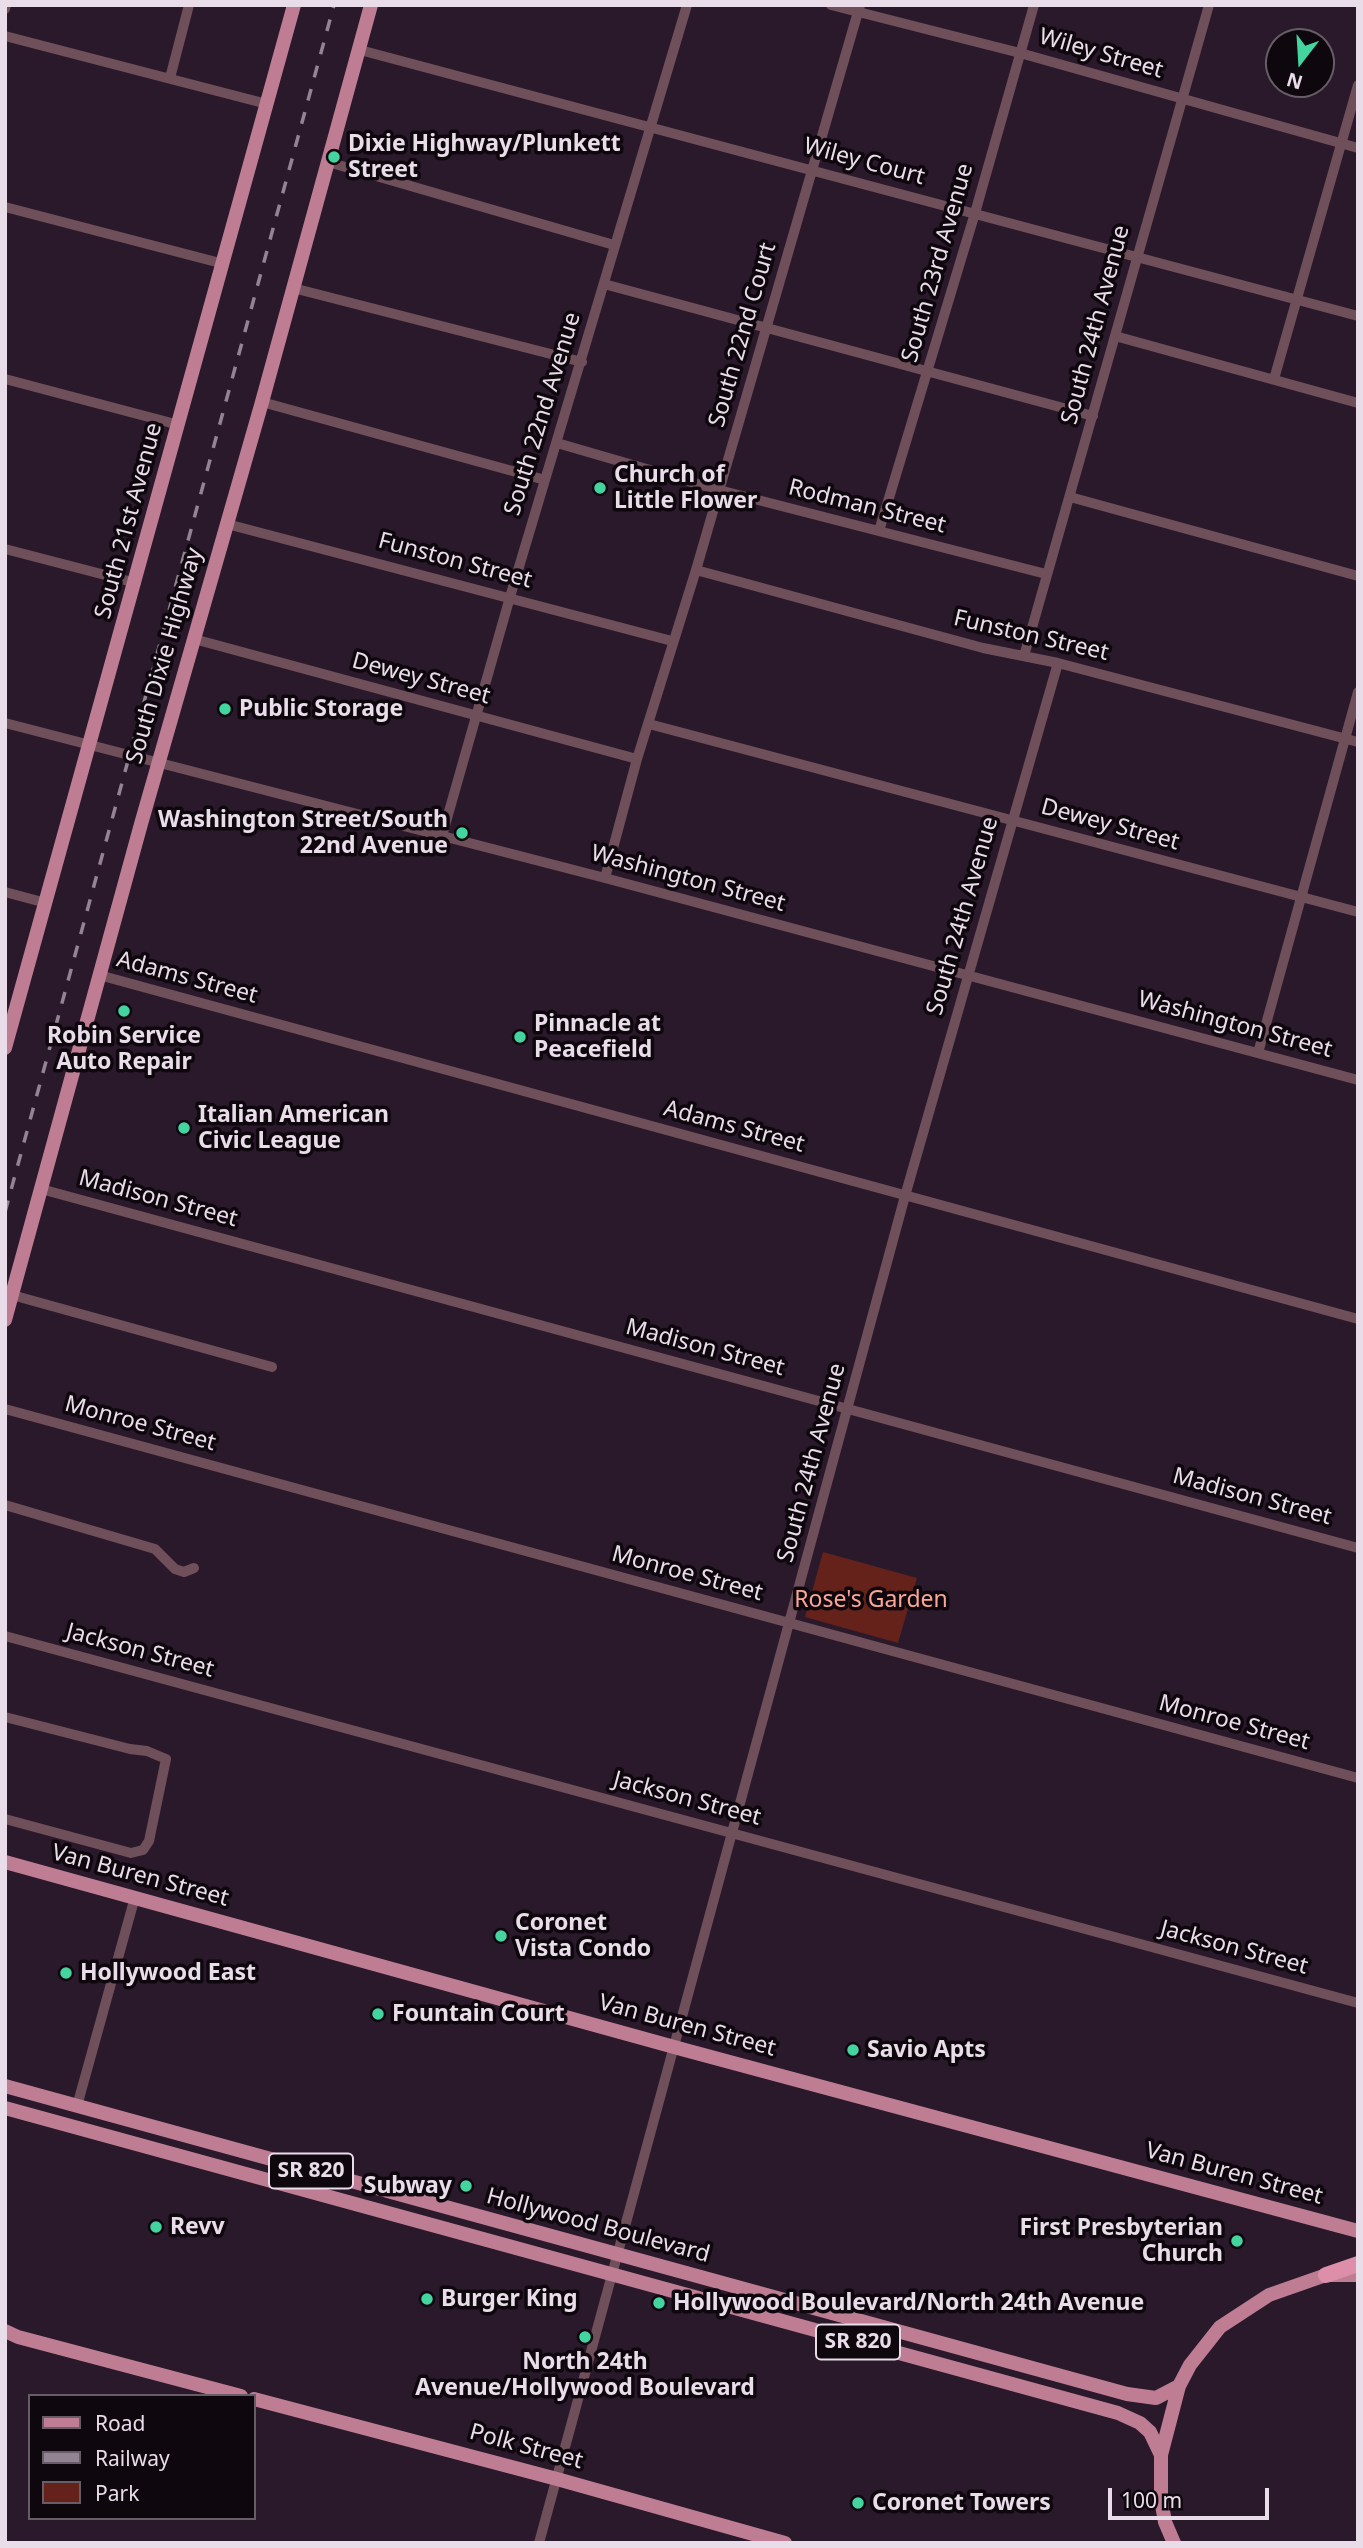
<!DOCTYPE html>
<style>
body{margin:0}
#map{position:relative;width:1363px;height:2548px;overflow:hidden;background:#2a192b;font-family:"Noto Sans",sans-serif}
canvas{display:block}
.frame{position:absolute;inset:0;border:7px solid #e9dde9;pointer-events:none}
.legend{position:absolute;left:28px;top:2394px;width:228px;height:126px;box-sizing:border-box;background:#0e070e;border:2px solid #665d66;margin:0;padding:9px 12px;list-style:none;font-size:21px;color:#e9dde9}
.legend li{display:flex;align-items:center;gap:14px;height:35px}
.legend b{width:35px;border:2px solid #665d66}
.north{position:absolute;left:1265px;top:28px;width:70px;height:70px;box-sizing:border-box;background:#0e070e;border:2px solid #665d66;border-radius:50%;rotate:197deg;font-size:19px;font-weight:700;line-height:28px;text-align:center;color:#e9dde9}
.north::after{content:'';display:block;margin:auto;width:24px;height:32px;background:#43d4a0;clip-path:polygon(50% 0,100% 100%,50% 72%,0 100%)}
.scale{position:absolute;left:1108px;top:2488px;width:161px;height:32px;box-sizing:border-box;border:4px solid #e9dde9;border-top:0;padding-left:9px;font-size:21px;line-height:24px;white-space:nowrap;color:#e9dde9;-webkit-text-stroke:5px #0e070e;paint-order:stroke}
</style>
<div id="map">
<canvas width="1363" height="2548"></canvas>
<div class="frame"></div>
<ul class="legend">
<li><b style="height:9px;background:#be7d93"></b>Road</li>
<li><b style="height:9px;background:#938493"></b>Railway</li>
<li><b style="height:19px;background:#64221a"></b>Park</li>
</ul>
<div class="north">N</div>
<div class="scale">100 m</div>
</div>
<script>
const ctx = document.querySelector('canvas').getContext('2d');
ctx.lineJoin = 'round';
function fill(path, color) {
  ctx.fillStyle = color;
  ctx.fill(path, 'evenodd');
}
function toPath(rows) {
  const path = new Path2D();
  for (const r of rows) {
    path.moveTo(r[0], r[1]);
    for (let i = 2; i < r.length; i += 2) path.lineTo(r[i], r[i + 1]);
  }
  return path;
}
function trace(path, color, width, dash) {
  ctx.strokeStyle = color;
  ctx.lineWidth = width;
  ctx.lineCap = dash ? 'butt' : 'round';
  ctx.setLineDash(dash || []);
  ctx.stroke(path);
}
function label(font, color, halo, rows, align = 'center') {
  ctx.font = font + ' "Noto Sans",sans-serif';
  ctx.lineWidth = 7;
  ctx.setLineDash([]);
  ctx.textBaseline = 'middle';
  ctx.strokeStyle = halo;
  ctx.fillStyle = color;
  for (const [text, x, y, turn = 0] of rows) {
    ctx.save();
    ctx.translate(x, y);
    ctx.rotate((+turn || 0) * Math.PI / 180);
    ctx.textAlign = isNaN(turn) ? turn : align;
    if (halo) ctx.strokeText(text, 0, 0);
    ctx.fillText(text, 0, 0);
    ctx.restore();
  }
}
const green = toPath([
 [823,1552,917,1578,898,1643,805,1617]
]);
const minor = toPath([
 [831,5,1020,53,1358,148],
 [5,9,6,5],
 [5,36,267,104],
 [360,50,1358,316],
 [170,78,189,5],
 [328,162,614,245],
 [5,207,224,264],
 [604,284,1093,416],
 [293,288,582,362],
 [1115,336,1358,403],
 [5,379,179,425],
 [1274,379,1358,85],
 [262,402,545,480],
 [557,443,719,490,1046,574],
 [1070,497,1358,576],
 [227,524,672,641],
 [879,531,975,213,1034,5],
 [5,549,136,583],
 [696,570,983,648,1058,663,1358,742],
 [194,639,637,759],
 [1024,656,1209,5],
 [5,723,605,878,1358,1080],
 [649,724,1358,912],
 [442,836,510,597,687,5],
 [605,878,637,759,696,570,860,5],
 [5,892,46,903],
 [99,975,1358,1319],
 [1258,1053,1358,692],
 [41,1189,1358,1548],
 [12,1295,272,1367],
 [5,1409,1358,1778],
 [5,1505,155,1549,175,1569,184,1572,194,1568],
 [5,1636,1358,2003],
 [5,1717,130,1749,147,1751,166,1759,149,1841,143,1850,131,1853,5,1819],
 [77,2106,135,1897],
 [539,2543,905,1196,1058,663]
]);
const major = toPath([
 [5,1048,294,5],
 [5,1320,141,824,262,402,371,5],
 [5,1862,685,2050,1358,2231],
 [5,2086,1127,2394,1156,2398,1179,2386],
 [5,2108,1118,2413,1140,2423,1150,2432,1161,2455],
 [5,2331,18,2337,241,2396],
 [254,2399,557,2479,785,2543],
 [1174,2543,1165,2522,1161,2499,1161,2455,1179,2386,1190,2365,1220,2327,1269,2295,1326,2275,1358,2275]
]);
const highway = toPath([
 [1326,2275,1358,2264]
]);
const rail = toPath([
 [5,1212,334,5]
]);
const markers = [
 [334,157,7,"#43d4a0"],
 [600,488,7,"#43d4a0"],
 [225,709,7,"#43d4a0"],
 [462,833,7,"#43d4a0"],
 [124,1011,7,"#43d4a0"],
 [520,1037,7,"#43d4a0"],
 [184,1128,7,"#43d4a0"],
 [501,1936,7,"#43d4a0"],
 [66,1973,7,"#43d4a0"],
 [378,2014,7,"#43d4a0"],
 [853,2050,7,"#43d4a0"],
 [466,2186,7,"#43d4a0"],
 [156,2227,7,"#43d4a0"],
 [1237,2241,7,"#43d4a0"],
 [427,2299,7,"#43d4a0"],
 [659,2303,7,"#43d4a0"],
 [585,2337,7,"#43d4a0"],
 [858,2503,7,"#43d4a0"]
];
const shields = [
 [311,2171,84],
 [858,2342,84]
];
const shieldNames = [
 ["SR 820",311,2171],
 ["SR 820",858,2342]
];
const streetNames = [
 ["Wiley Street",1101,54,16],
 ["Wiley Court",864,162,15],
 ["South 23rd Avenue",938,263,-74],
 ["South 24th Avenue",1096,325,-75],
 ["South 22nd Court",743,335,-74],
 ["South 22nd Avenue",543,414,-73],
 ["Rodman Street",867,507,14],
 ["South 21st Avenue",129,521,-75],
 ["Funston Street",455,561,15],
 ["Funston Street",1031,636,13],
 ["South Dixie Highway",165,656,-74],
 ["Dewey Street",421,679,15],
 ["Dewey Street",1110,825,15],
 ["Washington Street",688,879,15],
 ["South 24th Avenue",963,916,-74],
 ["Adams Street",187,978,15],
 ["Washington Street",1235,1025,15],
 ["Adams Street",734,1127,15],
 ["Madison Street",158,1199,15],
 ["Madison Street",705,1348,15],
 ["Monroe Street",140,1424,15],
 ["South 24th Avenue",812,1463,-75],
 ["Madison Street",1252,1497,15],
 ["Monroe Street",687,1574,15],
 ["Jackson Street",140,1651,15],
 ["Monroe Street",1234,1723,15],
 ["Jackson Street",687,1799,15],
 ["Van Buren Street",140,1876,15],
 ["Jackson Street",1234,1948,15],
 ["Van Buren Street",687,2026,15],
 ["Van Buren Street",1234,2174,15],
 ["Hollywood Boulevard",598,2226,15],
 ["Polk Street",526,2447,15]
];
const poiNames = [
 ["Dixie Highway/Plunkett",348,144],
 ["Street",348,170],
 ["Church of",614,475],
 ["Little Flower",614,501],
 ["Public Storage",239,709],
 ["Washington Street/South",448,820,"right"],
 ["22nd Avenue",448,846,"right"],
 ["Pinnacle at",534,1024],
 ["Peacefield",534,1050],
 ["Robin Service",124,1036,"center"],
 ["Auto Repair",124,1062,"center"],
 ["Italian American",198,1115],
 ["Civic League",198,1141],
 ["Coronet",515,1923],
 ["Vista Condo",515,1949],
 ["Hollywood East",80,1973],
 ["Fountain Court",392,2014],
 ["Savio Apts",867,2050],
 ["Subway",452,2186,"right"],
 ["Revv",170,2227],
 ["First Presbyterian",1223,2228,"right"],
 ["Church",1223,2254,"right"],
 ["Burger King",441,2299],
 ["Hollywood Boulevard/North 24th Avenue",673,2303],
 ["North 24th",585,2362,"center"],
 ["Avenue/Hollywood Boulevard",585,2388,"center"],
 ["Coronet Towers",872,2503]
];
const parkNames = [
 ["Rose's Garden",871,1600]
];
fill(green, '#64221a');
trace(minor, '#6f4f59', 10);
trace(major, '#be7d93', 14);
trace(highway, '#dd8fa9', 16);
trace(rail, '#938493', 3.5, [12, 12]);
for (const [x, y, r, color] of markers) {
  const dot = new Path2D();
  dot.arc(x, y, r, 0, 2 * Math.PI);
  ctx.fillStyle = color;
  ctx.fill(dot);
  trace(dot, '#0e070e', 2.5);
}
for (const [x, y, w] of shields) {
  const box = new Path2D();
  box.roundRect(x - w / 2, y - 17.5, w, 35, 5);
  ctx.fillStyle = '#0e070e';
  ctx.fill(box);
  trace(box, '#e9dde9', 2);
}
label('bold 21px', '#e9dde9', null, shieldNames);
label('23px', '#e9dde9', '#0e070e', streetNames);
label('bold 23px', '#e9dde9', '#0e070e', poiNames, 'left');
label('23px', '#faa596', '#0e070e', parkNames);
</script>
